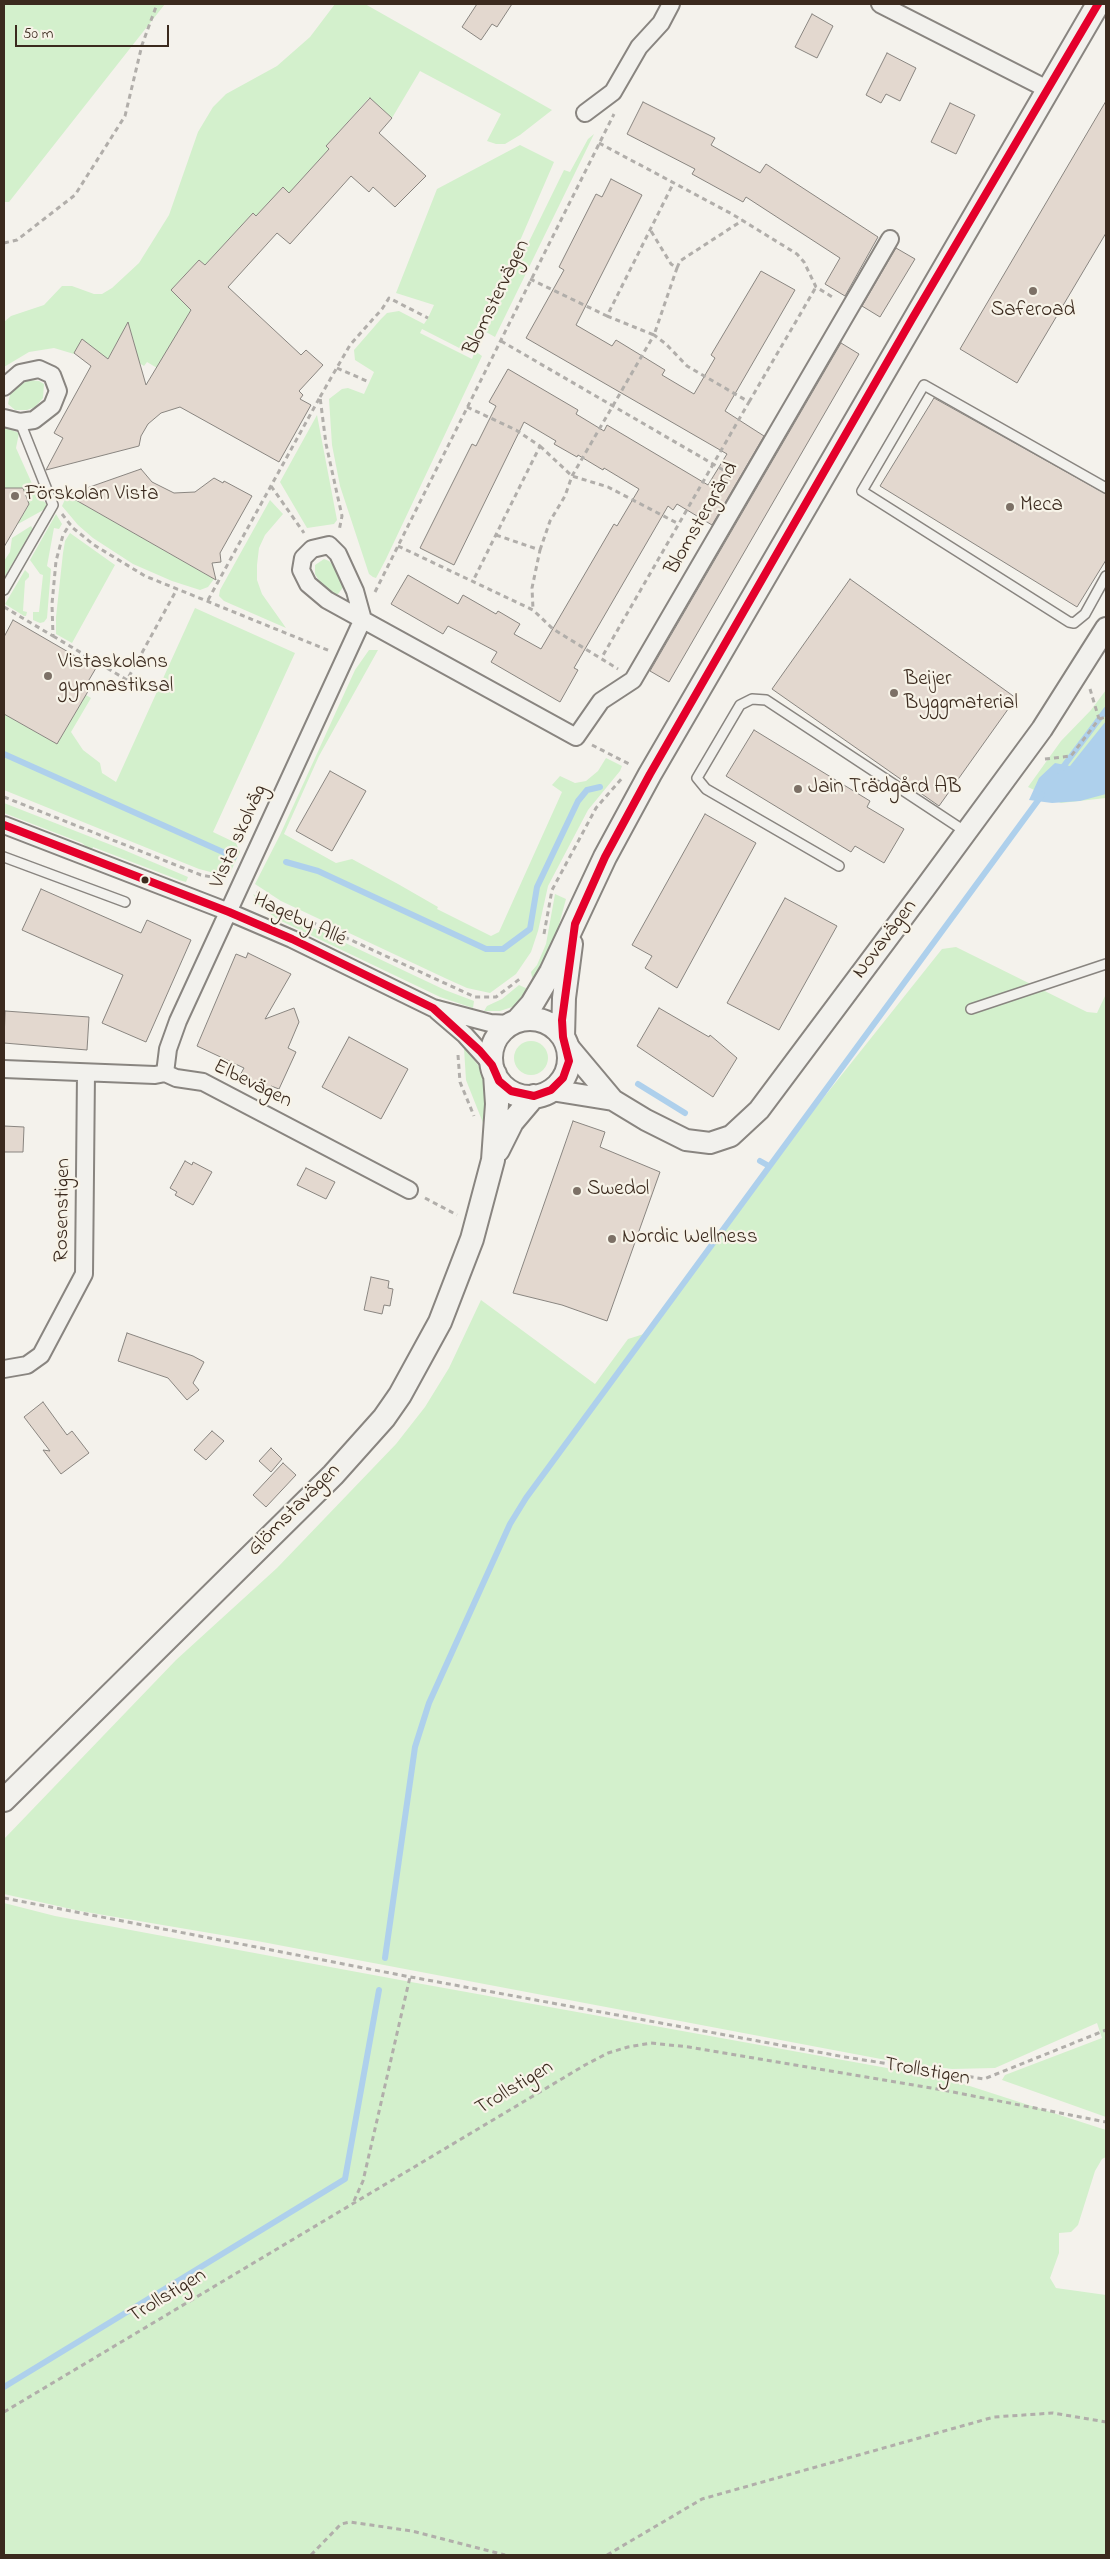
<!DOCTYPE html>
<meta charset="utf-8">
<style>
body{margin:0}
#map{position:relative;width:1110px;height:2559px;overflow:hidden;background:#f4f2ec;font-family:"Indie Flower",sans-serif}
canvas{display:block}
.frame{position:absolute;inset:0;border:5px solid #3b2a1e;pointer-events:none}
.scale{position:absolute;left:15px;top:25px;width:154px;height:22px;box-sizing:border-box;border:2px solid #3b2a1e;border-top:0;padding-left:6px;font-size:15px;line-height:18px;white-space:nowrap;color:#3b2a1e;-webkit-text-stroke:4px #f7f3e8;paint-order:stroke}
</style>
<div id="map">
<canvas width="1110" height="2559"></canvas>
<div class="frame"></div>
<div class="scale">50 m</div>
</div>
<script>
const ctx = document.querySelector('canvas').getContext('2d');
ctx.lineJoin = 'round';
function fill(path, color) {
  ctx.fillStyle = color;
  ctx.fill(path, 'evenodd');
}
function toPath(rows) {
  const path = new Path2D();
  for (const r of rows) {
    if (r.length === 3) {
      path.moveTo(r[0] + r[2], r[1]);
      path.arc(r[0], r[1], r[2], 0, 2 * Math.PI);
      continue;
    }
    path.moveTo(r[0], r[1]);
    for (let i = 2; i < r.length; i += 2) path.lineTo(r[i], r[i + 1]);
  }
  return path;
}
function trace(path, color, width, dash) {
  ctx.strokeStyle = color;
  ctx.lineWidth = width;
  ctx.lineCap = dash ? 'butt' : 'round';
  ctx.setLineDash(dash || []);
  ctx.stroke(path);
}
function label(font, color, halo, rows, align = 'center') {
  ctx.font = font + ' "Indie Flower",sans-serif';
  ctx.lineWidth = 4.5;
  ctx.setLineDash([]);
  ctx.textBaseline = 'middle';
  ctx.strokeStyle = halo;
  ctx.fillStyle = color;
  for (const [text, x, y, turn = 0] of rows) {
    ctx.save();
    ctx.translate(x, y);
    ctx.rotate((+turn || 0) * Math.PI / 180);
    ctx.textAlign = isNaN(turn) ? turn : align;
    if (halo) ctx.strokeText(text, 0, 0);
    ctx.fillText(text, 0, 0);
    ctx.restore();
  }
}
const green = toPath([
 [4,4,165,4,9,202,4,202],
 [335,4,365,4,552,110,520,135,505,144,496,144,487,141,501,114,420,71,392,118,369,98,326,146,329,149,289,193,282,188,256,216,253,213,205,265,199,260,171,290,191,310,157,368,147,362,144,366,136,361,134,342,128,323,106,362,97,351,82,340,74,354,54,348,29,352,4,367,4,322,11,316,44,305,62,286,72,286,94,294,102,294,112,288,139,263,169,215,198,132,213,107,226,94,277,66,310,37],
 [594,134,495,337,486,332,520,260,564,170,570,172,588,139],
 [520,145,554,162,471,354,422,329,420,333,472,359,475,351,482,356,386,559,376,578,373,577,369,574,340,486,332,445,329,399,342,389,348,388,364,394,374,372,355,360,354,350,381,319,387,313,399,311,424,324,428,318,434,305,396,293,437,189],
 [29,380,39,381,44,384,43,398,35,407,27,410,15,410,8,404,10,395,16,387],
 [317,415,337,520,334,524,307,528,280,482],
 [4,427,19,433,16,448,38,497,47,504,47,508,18,524,29,504,23,488,4,488],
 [67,495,214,579,208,587,200,590,172,581,133,564,93,538,78,525,62,506],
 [270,500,283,514,265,535,259,548,257,565,257,580,262,594,286,628,224,601,219,596,220,590],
 [56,514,62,524,59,529,54,528,47,566,51,569,47,618,44,622,40,623,33,620,33,612,39,612,43,575,40,574,30,560],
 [31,526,33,529,5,576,4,561,10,552,12,538],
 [70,533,115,565,72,643,56,634,56,617,63,553,65,541],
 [324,559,329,561,336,568,344,586,338,594,331,594,321,584,315,574,315,565],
 [25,570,29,574,29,577,25,581,23,611,27,612,26,616,24,616,5,604],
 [195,608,295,653,213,832,236,843,240,852,230,873,222,875,199,869,4,790,4,714,57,744,86,695,91,698,71,732,83,750,100,763,102,773,116,782],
 [369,650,378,650,319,756,284,834,336,863,352,859,398,884,438,907,437,909,491,936,499,932,562,792,552,785,560,776,575,783,586,781,598,771,606,758,622,766,620,771,588,810,548,886,538,931,531,952,516,974,490,993,467,988,447,979,281,901,255,884,280,835,355,670],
 [1106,690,1106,798,1061,803,1028,787,1061,741,1091,710],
 [4,803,124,850,188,877,186,882,179,880,93,847,91,851,82,843,4,813],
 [253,894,280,912,445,990,474,1001,473,1008,440,997,277,919,259,905],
 [555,894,566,899,553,947,537,980,532,977,531,972,537,965,546,944],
 [956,947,1087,1012,1097,1013,1106,994,1106,2117,1002,2080,1005,2075,1102,2038,1097,2023,995,2068,952,2069,902,2063,257,1941,80,1911,4,1894,4,1839,176,1660,277,1568,396,1444,425,1407,449,1368,481,1300,595,1384,628,1339,647,1333,769,1166,942,949],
 [519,985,530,990,515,1006,500,1011,484,1011,487,1006,502,999],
 [531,1058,17],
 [464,1048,478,1065,487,1085,485,1128,466,1080],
 [4,1903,55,1916,411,1982,948,2079,1106,2130,1106,2157,1102,2159,1095,2171,1078,2225,1071,2232,1059,2233,1059,2253,1050,2278,1056,2288,1106,2295,1106,2555,4,2555]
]);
const water = toPath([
 [1106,721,1106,794,1080,801,1052,803,1029,800,1039,778,1055,763,1070,766]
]);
const stream = toPath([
 [4,754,234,857],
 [1060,771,1106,710],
 [286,862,318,871,486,949,503,949,530,929,537,887,578,801,587,790,600,787],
 [638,1084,685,1113],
 [760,1161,769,1166],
 [385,1958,415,1747,429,1703,510,1524,526,1498,1042,795],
 [4,2387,345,2179,379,1990]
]);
const building = toPath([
 [477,4,512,4,497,27,492,24,481,40,462,27,477,4],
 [812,14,833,26,817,58,795,47,812,14],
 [887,53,916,68,900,101,886,94,881,103,866,95,887,53],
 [370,98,392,118,379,133,426,176,395,207,373,187,369,192,351,176,290,244,277,233,228,287,301,355,306,350,323,365,299,391,303,395,300,399,311,405,279,462,180,407,161,413,148,424,141,436,139,446,46,470,63,438,54,433,91,366,74,353,82,339,108,359,128,322,146,385,191,310,171,290,199,260,205,265,253,213,256,216,283,187,289,193,329,149,326,146,370,98],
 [1106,101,1106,233,1017,383,960,349,1106,101],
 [643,102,715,138,711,145,760,173,766,164,878,237,845,296,825,284,840,258,746,197,743,202,692,174,695,169,627,134,643,102],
 [950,103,975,115,956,154,931,142,950,103],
 [611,179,642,195,576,325,612,346,616,340,665,370,662,375,694,394,715,358,711,355,761,271,795,290,725,411,764,436,712,525,677,504,673,510,668,506,574,668,578,670,560,702,491,662,497,652,448,626,443,634,391,604,408,575,458,604,463,595,496,614,498,611,520,624,514,634,541,649,614,524,617,526,639,489,604,468,603,470,578,455,577,457,554,444,556,441,524,422,454,565,420,548,472,444,476,446,496,406,489,402,508,369,578,410,576,414,604,431,607,425,708,485,727,454,526,338,564,270,559,267,596,194,602,197,611,179],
 [896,248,915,259,880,317,862,306,896,248],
 [841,343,859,354,669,682,650,671,841,343],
 [934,398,1106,494,1106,560,1077,607,880,486,934,398],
 [141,469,152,482,174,493,195,492,214,478,223,483,224,481,252,496,220,553,221,562,212,563,216,580,67,495,141,469],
 [4,488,23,488,29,504,4,547,4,488],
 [850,579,1016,698,939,806,772,689,850,579],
 [13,620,96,668,86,685,90,688,57,744,4,714,4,637,13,620],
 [754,730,870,801,867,807,904,829,884,863,855,846,851,852,726,776,754,730],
 [330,771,366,791,332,851,296,831,330,771],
 [705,814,756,843,677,988,645,968,652,956,632,945,705,814],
 [41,889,141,933,147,920,191,940,146,1042,102,1023,123,975,22,930,41,889],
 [785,898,837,926,779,1030,727,1003,785,898],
 [248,953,291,974,265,1019,294,1008,299,1022,288,1048,296,1052,279,1089,271,1086,268,1091,239,1077,244,1068,197,1046,236,954,246,958,248,953],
 [659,1008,709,1037,710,1035,737,1058,713,1097,637,1046,659,1008],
 [5,1011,89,1017,87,1050,4,1043,5,1011],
 [349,1037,408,1069,381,1119,322,1087,349,1037],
 [573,1121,605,1132,600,1147,660,1172,607,1321,562,1305,513,1293,573,1121],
 [4,1126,24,1127,23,1152,4,1152,4,1126],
 [185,1161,192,1165,193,1162,212,1172,193,1205,175,1195,177,1192,170,1188,185,1161],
 [306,1168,335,1182,326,1199,297,1185,306,1168],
 [371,1277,389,1281,388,1288,393,1289,390,1306,384,1305,382,1314,364,1310,371,1277],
 [127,1333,193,1356,204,1362,193,1383,199,1390,187,1400,168,1378,118,1361,127,1333],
 [43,1402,67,1435,72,1431,89,1453,61,1474,43,1450,50,1451,24,1417,43,1402],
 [212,1431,224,1441,206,1460,194,1450,212,1431],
 [271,1448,282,1459,271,1472,259,1461,271,1448],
 [283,1463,296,1475,266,1507,253,1495,283,1463]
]);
const path = toPath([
 [599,143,732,214,797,254,804,262,816,287,834,298],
 [4,243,17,240,75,195,125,116,142,45,157,4],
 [677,268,680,261,743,220],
 [530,279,607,316,674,182],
 [607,316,654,335,677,268,671,264,651,231],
 [501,341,732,475],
 [337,368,369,382],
 [320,397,350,345,382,309,389,298,428,318],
 [749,402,816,287],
 [467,407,516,430,540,446,473,581],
 [540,446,572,476,608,487,677,523],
 [271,486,304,533],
 [62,514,73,528,94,545,145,576,330,651],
 [496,535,540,550,532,588,533,609],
 [398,546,533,610,553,629,618,669],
 [540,550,550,521,565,496,572,476,654,335,666,344,687,366,749,402,602,657],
 [375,592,614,114],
 [208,600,320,397,326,444,342,516,339,531],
 [4,607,53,636,52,604,56,561,63,535,70,524],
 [53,636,127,680,177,589],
 [1099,719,1106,717],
 [592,745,631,765],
 [1045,759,1071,756,1099,719,1090,689],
 [4,797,201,875,223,879],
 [257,891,279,907,475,997,496,997,521,978],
 [544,934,552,890,596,808,623,777],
 [458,1055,460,1082,474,1116],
 [425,1198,457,1215],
 [4,1898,400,1975,845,2057,984,2079,1106,2030],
 [354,2201,363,2181,410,1977],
 [4,2412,585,2065,608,2053,628,2047,651,2043,689,2047,943,2090,1106,2122],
 [311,2555,341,2524,350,2522,412,2531,505,2555],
 [607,2555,702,2499,994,2417,1053,2413,1106,2422]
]);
const service = toPath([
 [1106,488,924,385,862,491,1069,622,1074,623,1085,614,1106,576],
 [4,590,53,505,20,422],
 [4,857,125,902],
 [839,866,706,789,697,778,740,705,752,699,766,700,966,832],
 [971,1009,1106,964]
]);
const minor = toPath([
 [880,4,1047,89],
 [585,113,613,92,639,47,661,23,671,4],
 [4,387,20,373,39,369,52,375,58,391,52,406,34,420,20,422,4,418],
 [363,620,355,591,338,554,329,545,312,549,303,558,301,570,308,584,327,600,576,737,601,701,633,680,890,239],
 [4,825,229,912,292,939,433,1008,490,1023,511,1024],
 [437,1011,465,1035,492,1065],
 [4,1069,155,1075,165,1073,176,1078,203,1082,409,1190],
 [165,1073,168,1049,178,1021,362,621],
 [4,1369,27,1365,41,1355,84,1274,86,1073]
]);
const tertiary = toPath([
 [566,1044,613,1100,646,1120,686,1140,710,1143,731,1136,759,1110,925,888,1042,729,1106,628],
 [551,1090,613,1100]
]);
const secondary = toPath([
 [530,1058,39],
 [517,1021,532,1004,551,972,605,857,650,774,1098,4],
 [563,1037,564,998,571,944],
 [498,1150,512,1122,534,1096],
 [4,1800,333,1475,384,1418,400,1395,440,1322,472,1239,493,1160,497,1104,495,1074]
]);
const bus1 = toPath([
 [4,825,229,912,292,939,433,1008,480,1051,492,1065,499,1081,511,1091,534,1096,551,1090,563,1078,569,1061,563,1037,562,1020,575,924,605,857,650,774,912,319,1098,4]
]);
const markers = [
 [1033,291,5,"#7c7066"],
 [15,496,5,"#7c7066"],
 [1010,507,5,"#7c7066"],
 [48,676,5,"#7c7066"],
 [894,693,5,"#7c7066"],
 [798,789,5,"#7c7066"],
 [145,880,4.5,"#3b2a1e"],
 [577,1191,5,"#7c7066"],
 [612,1239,5,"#7c7066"]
];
const streetNames = [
 ["Blomstervägen",498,298,-64],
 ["Blomstergränd",703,519,-60],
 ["Vista skolväg",240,837,-66],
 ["Hageby Allé",299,921,25],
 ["Novavägen",886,940,-53],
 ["Elbevägen",252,1085,26],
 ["Rosenstigen",64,1210,-89],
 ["Glömstavägen",295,1511,-45],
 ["Trollstigen",927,2073,10],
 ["Trollstigen",515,2089,-31],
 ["Trollstigen",168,2297,-31]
];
const poiNames = [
 ["Saferoad",1033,312,"center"],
 ["Förskolan Vista",25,496],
 ["Meca",1020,507],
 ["Vistaskolans",58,664],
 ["gymnastiksal",58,688],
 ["Beijer",904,681],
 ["Byggmaterial",904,705],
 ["Jain Trädgård AB",808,789],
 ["Swedol",587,1191],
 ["Nordic Wellness",622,1239]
];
fill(green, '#d3f0cc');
fill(water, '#aed0ec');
trace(stream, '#aed0ec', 6);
fill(building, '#e3d8cf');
trace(building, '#898580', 1);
trace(service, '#898580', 12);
trace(minor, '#898580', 20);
trace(tertiary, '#898580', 24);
trace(secondary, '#898580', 26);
trace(path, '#b1aeaa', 3, [5, 4]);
trace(service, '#f2f1ed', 9);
trace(minor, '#f2f1ed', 16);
trace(tertiary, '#f2f1ed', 20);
trace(secondary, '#f2f1ed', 22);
trace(bus1, '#e4002b', 8);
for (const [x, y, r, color] of markers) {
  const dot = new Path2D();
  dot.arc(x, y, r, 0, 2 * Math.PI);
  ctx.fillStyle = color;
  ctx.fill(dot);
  trace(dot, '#f7f3e8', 2);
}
label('21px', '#3b2a1e', '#f7f3e8', streetNames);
label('21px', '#3b2a1e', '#f7f3e8', poiNames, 'left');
</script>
